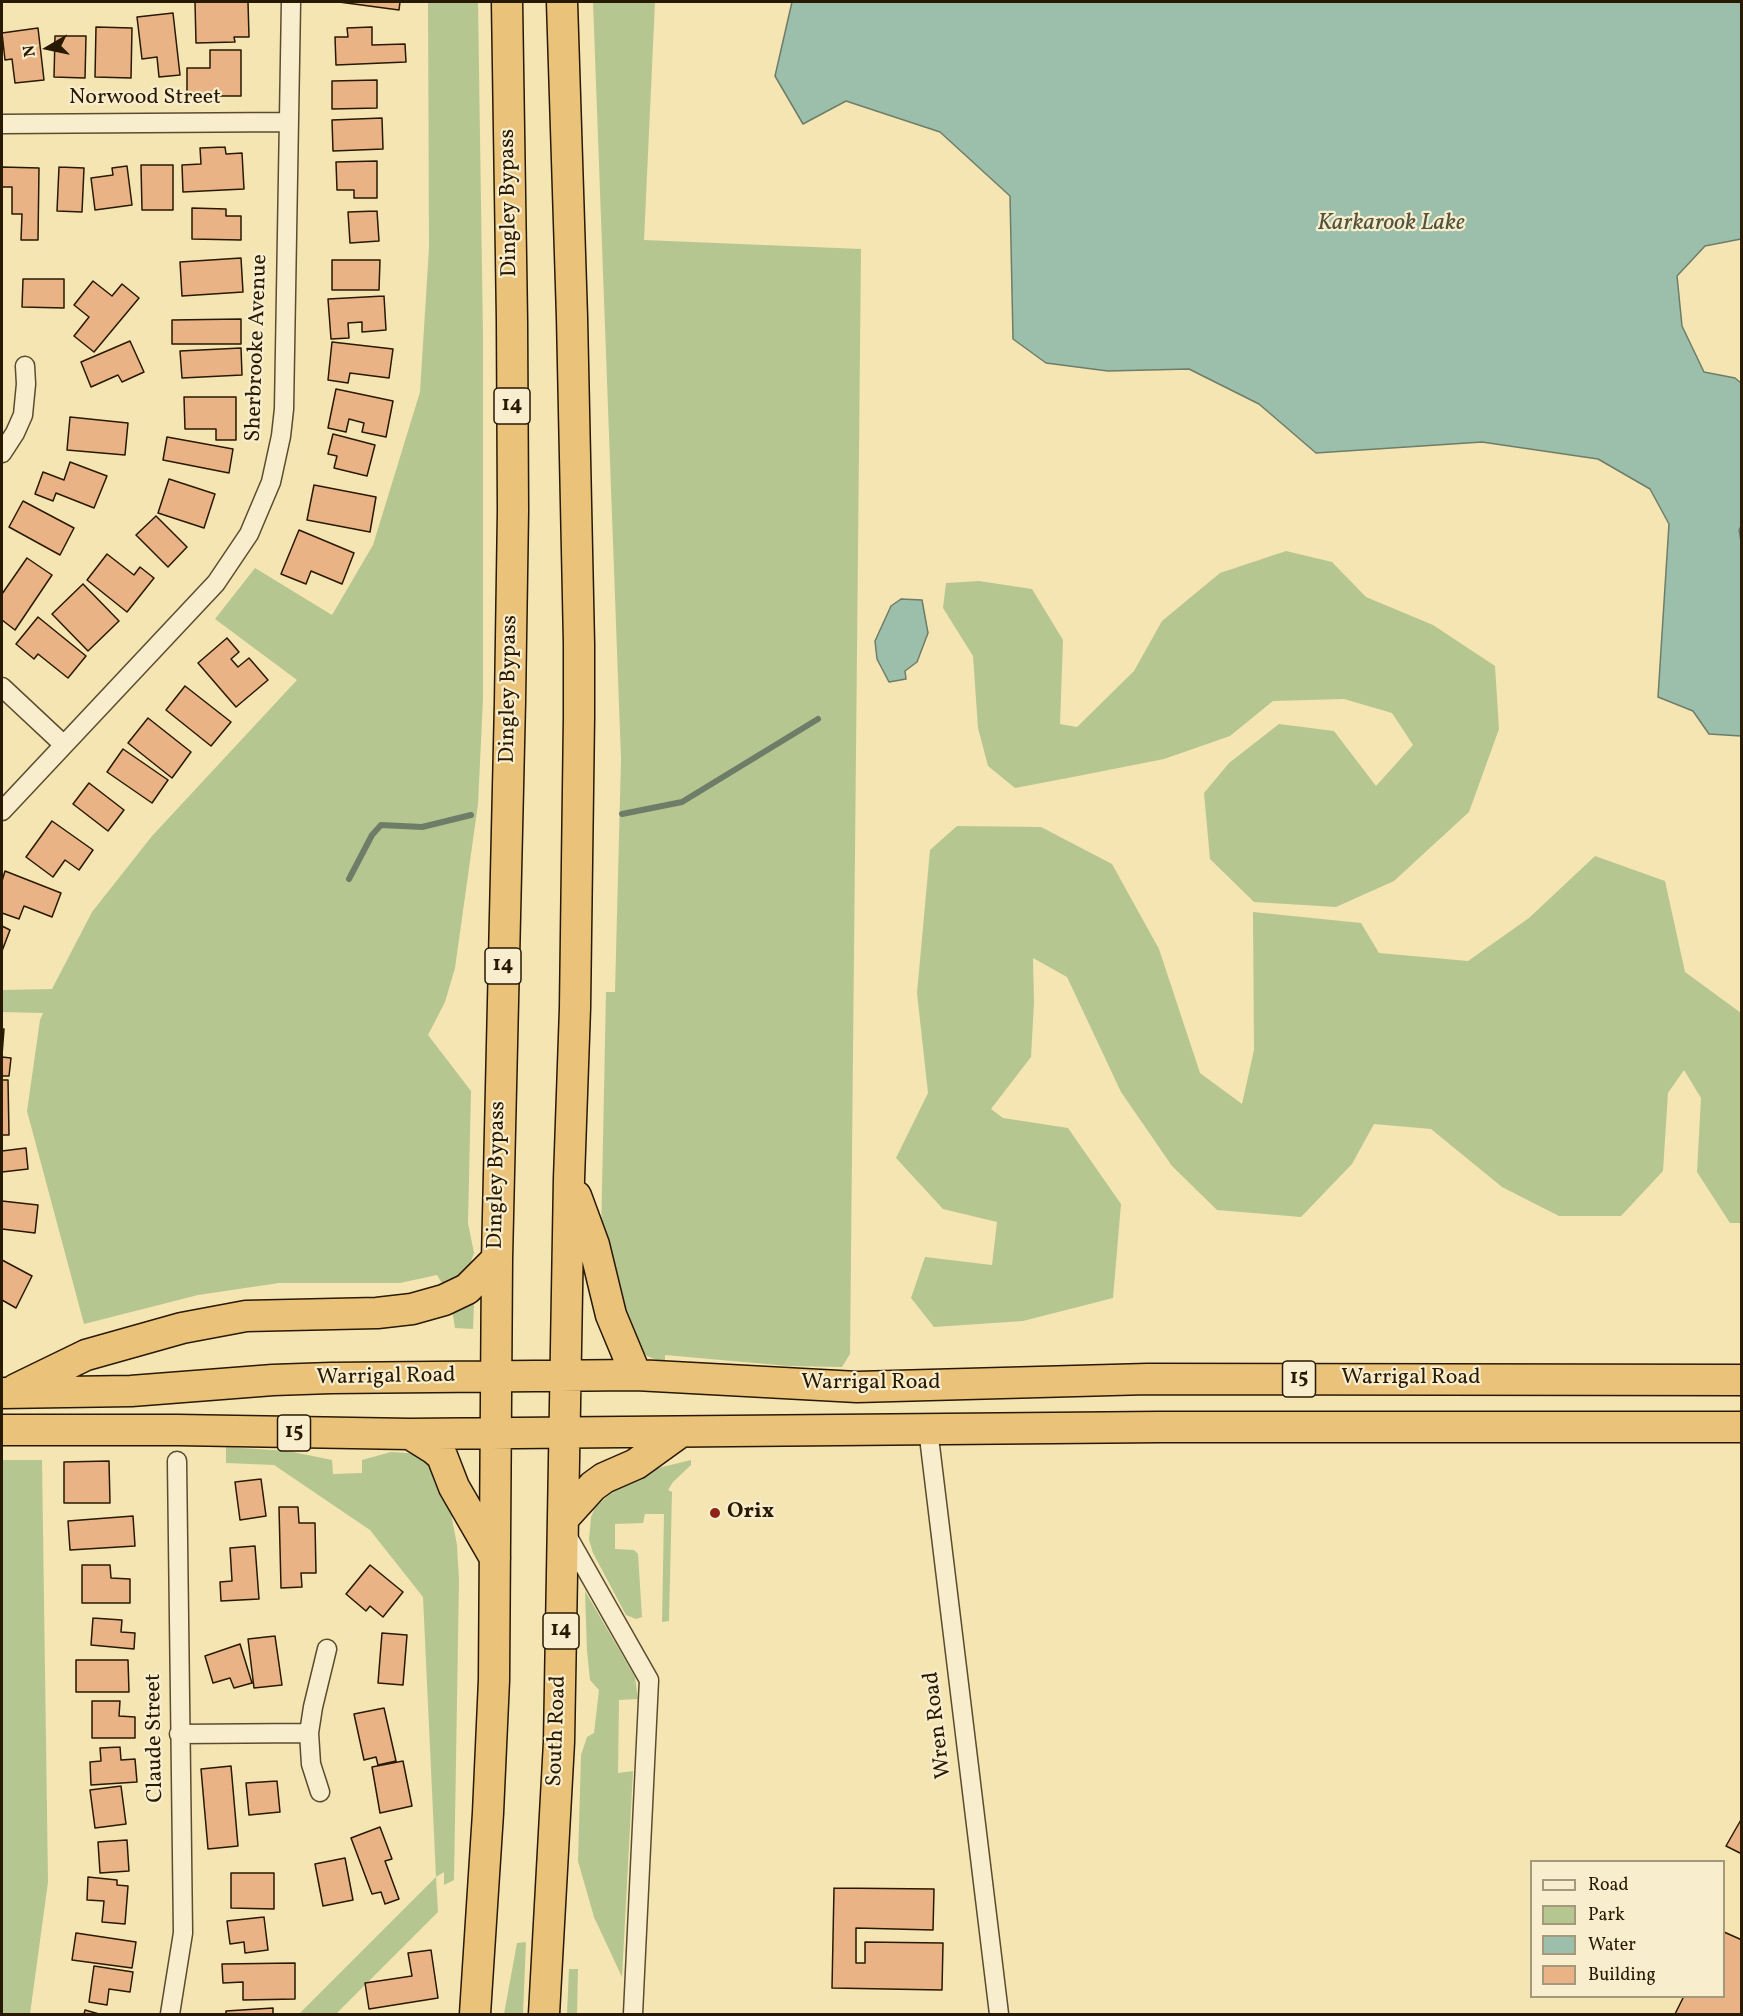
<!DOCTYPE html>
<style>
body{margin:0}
#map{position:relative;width:1743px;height:2016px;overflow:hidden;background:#f4e5b3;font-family:Vollkorn,serif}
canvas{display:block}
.frame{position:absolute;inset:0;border:3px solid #281902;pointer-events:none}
.legend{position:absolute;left:1530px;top:1860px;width:195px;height:138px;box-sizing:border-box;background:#f8eece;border:2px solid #a5997c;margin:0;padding:8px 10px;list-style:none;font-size:18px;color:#281902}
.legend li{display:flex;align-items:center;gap:12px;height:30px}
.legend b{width:30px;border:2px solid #a5997c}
.north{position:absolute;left:18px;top:18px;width:60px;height:60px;-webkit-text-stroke:4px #f8eece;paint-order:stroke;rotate:261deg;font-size:16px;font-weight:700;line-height:24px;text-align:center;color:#281902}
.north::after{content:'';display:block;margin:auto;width:21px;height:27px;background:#281902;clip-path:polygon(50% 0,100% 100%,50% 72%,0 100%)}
</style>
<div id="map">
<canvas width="1743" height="2016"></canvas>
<div class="frame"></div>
<ul class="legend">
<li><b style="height:8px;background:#f8eece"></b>Road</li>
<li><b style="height:16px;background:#b6c690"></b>Park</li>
<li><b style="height:16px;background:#9cbfac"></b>Water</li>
<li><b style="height:16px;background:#eab385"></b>Building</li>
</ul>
<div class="north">N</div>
</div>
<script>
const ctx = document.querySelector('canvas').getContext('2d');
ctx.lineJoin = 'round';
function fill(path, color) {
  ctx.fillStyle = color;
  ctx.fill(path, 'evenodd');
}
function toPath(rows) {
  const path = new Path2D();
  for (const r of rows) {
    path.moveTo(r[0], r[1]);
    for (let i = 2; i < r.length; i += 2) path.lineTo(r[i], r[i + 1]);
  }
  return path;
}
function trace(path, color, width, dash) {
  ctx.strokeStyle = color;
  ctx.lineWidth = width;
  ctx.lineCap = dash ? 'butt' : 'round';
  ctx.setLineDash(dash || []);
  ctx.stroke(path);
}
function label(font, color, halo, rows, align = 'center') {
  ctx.font = font + ' Vollkorn,serif';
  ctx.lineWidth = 4.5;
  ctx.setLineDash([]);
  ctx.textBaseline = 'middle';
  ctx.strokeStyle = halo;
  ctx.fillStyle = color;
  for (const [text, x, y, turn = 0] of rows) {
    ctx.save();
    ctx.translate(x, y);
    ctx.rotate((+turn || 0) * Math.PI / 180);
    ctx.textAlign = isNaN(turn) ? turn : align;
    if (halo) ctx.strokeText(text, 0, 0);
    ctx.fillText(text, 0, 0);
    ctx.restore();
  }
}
const green = toPath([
 [428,2,478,2,483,338,483,699,478,804,455,968,445,1002,428,1035,471,1091,468,1223,474,1253,469,1267,446,1290,437,1275,400,1283,279,1283,198,1295,84,1324,27,1111,40,1020,43,1013,2,1012,2,990,52,989,92,912,152,836,297,680,215,619,255,568,332,615,373,545,420,392,429,248],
 [593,2,655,2,644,240,861,249,850,1354,842,1367,789,1366,665,1355,665,1361,657,1360,647,1356,631,1340,601,1238,606,992,615,992,621,759],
 [1286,551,1332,562,1366,597,1433,625,1495,666,1499,729,1469,812,1394,881,1336,907,1254,902,1210,859,1204,793,1229,763,1279,724,1334,731,1376,786,1413,745,1392,713,1344,699,1273,701,1230,736,1164,759,1078,776,1015,788,988,766,978,728,973,656,943,608,946,583,979,581,1032,589,1063,640,1060,724,1077,727,1134,671,1162,621,1220,573],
 [957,826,1041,827,1112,864,1159,949,1200,1073,1242,1104,1254,1050,1253,912,1361,923,1379,953,1468,961,1529,918,1595,856,1665,881,1685,972,1741,1013,1741,1223,1730,1223,1697,1172,1701,1098,1684,1070,1668,1093,1663,1171,1621,1216,1559,1216,1502,1187,1431,1129,1374,1124,1352,1164,1301,1217,1217,1210,1172,1166,1121,1092,1067,977,1033,958,1034,1002,1031,1057,991,1109,1003,1118,1068,1128,1121,1204,1113,1298,1023,1321,934,1327,911,1298,925,1257,992,1265,997,1222,943,1209,896,1158,928,1093,917,993,930,850],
 [474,1303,473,1329,455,1328,452,1309],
 [226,1447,288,1451,332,1460,333,1474,362,1473,362,1460,391,1452,423,1454,434,1464,450,1508,457,1545,459,1580,454,1880,444,1885,444,1872,436,1877,438,1912,336,2014,299,2014,436,1877,423,1597,370,1530,274,1465,226,1463],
 [2,1460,42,1460,48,1882,30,2014,2,2014],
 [691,1460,691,1465,673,1482,668,1490,672,1492,669,1621,662,1622,664,1514,645,1514,643,1523,615,1524,615,1549,634,1550,638,1554,642,1617,636,1619,626,1615,593,1553,589,1540,591,1517,595,1508,622,1482,654,1469],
 [585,1591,635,1677,638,1699,619,1700,618,1773,633,1771,622,1977,594,1917,578,1861,581,1755,587,1737,594,1733,599,1690,590,1680,587,1651],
 [526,1942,523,2014,504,2014,517,1943],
 [569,1969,578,1969,577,2014,567,2014]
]);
const water = toPath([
 [792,2,1741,2,1741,239,1705,246,1677,276,1682,326,1704,372,1735,378,1741,383,1742,524,1739,530,1742,547,1741,736,1709,734,1693,711,1658,697,1669,524,1650,489,1598,459,1482,442,1316,453,1259,404,1189,369,1108,371,1046,363,1013,339,1010,196,940,132,846,101,803,124,775,76,792,2],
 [901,599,922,600,928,633,917,662,905,671,906,679,889,682,877,659,875,641,891,606,901,599]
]);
const stream = toPath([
 [622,814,682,802,818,719],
 [349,879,372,835,381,825,422,827,471,815]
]);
const building = toPath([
 [195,2,248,2,249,37,234,37,235,42,196,43,195,2],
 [339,2,400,2,399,10,339,2],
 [173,13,180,75,159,77,157,57,142,59,137,17,173,13],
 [96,27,132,28,131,78,95,77,96,27],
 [372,27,372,45,405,44,406,62,336,65,335,37,348,37,347,28,372,27],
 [38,28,44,80,15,83,12,59,5,60,2,33,38,28],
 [55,36,86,36,85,78,54,77,55,36],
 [210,50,241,50,241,96,187,96,187,68,210,68,210,50],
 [377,80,377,108,332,109,332,81,377,80],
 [382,118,383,149,333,151,332,120,382,118],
 [225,147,226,154,242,153,244,189,183,192,182,165,201,164,200,148,225,147],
 [377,161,377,198,354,198,354,190,337,190,336,162,377,161],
 [141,165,173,165,173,210,142,210,141,165],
 [127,166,132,205,95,210,91,178,113,175,112,168,127,166],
 [2,167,39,168,38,240,21,240,22,214,12,214,12,187,2,187,2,167],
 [59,167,84,168,82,212,57,211,59,167],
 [192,208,226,209,226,216,241,216,241,240,192,239,192,208],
 [377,211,379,241,350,243,348,212,377,211],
 [241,258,243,292,182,296,180,262,241,258],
 [332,260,380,260,379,290,332,290,332,260],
 [23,279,64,279,64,308,22,307,23,279],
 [93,281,112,296,122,284,139,298,94,352,74,336,89,317,74,305,93,281],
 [384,296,386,330,362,332,362,322,348,323,349,338,331,339,328,299,384,296],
 [241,319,241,344,172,344,172,320,241,319],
 [130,341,144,372,122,382,118,375,91,387,81,362,130,341],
 [332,342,393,349,389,378,350,373,348,383,328,380,332,342],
 [241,348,242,375,182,378,180,351,241,348],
 [336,389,393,401,386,437,362,432,364,423,349,419,346,432,328,428,336,389],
 [184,397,236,397,236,440,216,440,216,429,185,429,184,397],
 [70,417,128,423,125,455,67,450,70,417],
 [333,434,375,445,367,476,334,468,337,456,328,454,333,434],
 [167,437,233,449,229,473,163,460,167,437],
 [70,462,107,476,94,508,56,493,53,501,35,494,43,472,64,480,70,462],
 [169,479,215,494,204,528,158,513,169,479],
 [314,485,376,497,370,532,307,520,314,485],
 [23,501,74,528,60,555,9,527,23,501],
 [156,516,187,547,168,567,136,535,156,516],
 [299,530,354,553,342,584,311,571,306,584,281,574,299,530],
 [107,554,134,575,140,567,154,578,127,612,87,580,107,554],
 [27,558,52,575,15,630,2,620,2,594,27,558],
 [83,584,119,621,88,651,52,614,83,584],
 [38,617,86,656,68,678,38,654,34,659,16,644,38,617],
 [227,638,239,652,231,659,238,667,249,658,268,680,236,707,198,663,227,638],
 [185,686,231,722,211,746,166,710,185,686],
 [148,718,191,752,172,778,128,743,148,718],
 [123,749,168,780,152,803,107,772,123,749],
 [89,783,124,810,108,831,73,804,89,783],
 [52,821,93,850,79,870,65,860,53,877,26,857,52,821],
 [5,871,61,893,52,917,24,906,19,919,2,913,2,881,5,871],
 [2,926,10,930,2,951,2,926],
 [2,1029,4,1029,2,1055,2,1029],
 [2,1057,11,1058,9,1076,2,1076,2,1057],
 [2,1080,8,1080,9,1135,2,1135,2,1080],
 [26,1148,28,1169,2,1172,2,1151,26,1148],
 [2,1201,38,1205,35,1233,2,1229,2,1201],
 [2,1260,32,1276,16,1308,2,1300,2,1260],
 [109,1461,110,1503,64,1503,64,1462,109,1461],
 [261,1479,266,1516,240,1520,235,1482,261,1479],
 [279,1507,298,1507,299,1523,315,1523,316,1573,301,1573,302,1587,281,1588,279,1507],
 [133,1516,135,1546,70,1550,68,1521,133,1516],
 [255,1546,259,1599,221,1601,220,1582,232,1581,230,1548,255,1546],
 [82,1565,110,1565,111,1578,130,1579,130,1603,82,1603,82,1565],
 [370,1565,403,1592,383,1617,370,1606,366,1611,346,1594,370,1565],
 [93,1618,122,1620,121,1632,135,1633,134,1649,91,1645,93,1618],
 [382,1633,407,1635,403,1685,378,1683,382,1633],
 [275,1636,282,1685,254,1688,248,1639,275,1636],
 [240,1644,252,1683,234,1688,230,1678,213,1683,205,1656,240,1644],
 [76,1660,128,1660,129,1692,76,1692,76,1660],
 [92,1701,120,1701,119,1716,135,1717,135,1738,92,1738,92,1701],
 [384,1708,396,1761,378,1765,376,1757,364,1760,354,1714,384,1708],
 [120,1747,121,1760,135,1759,137,1782,91,1785,90,1762,101,1761,100,1748,120,1747],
 [403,1761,412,1806,380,1813,372,1767,403,1761],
 [231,1766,238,1846,208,1849,201,1769,231,1766],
 [277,1781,280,1812,249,1815,246,1783,277,1781],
 [121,1786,126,1824,95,1828,90,1790,121,1786],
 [1742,1818,1742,1854,1726,1846,1742,1818],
 [380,1827,392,1859,385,1861,399,1899,385,1904,381,1892,372,1894,351,1838,380,1827],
 [127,1840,129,1871,100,1873,98,1842,127,1840],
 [345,1858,353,1900,323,1906,315,1864,345,1858],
 [231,1873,274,1873,274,1909,231,1908,231,1873],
 [88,1877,117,1880,117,1885,128,1886,125,1924,102,1922,104,1901,87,1900,88,1877],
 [834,1888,934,1889,933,1930,856,1928,856,1963,865,1963,865,1942,943,1943,942,1990,832,1988,834,1888],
 [264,1917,268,1950,245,1953,244,1942,230,1944,227,1921,264,1917],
 [1724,1932,1742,1940,1742,2014,1675,2014,1684,1996,1724,1996,1724,1932],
 [76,1933,136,1942,132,1968,72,1960,76,1933],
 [431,1950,438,1998,369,2009,365,1983,412,1976,408,1953,431,1950],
 [295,1963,295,1999,243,2000,243,1982,223,1983,222,1964,295,1963],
 [94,1966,133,1972,130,1992,109,1989,107,2005,89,2002,94,1966],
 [273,2008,273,2014,226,2014,226,2011,273,2008],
 [85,2010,99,2014,84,2014,85,2010]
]);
const minor = toPath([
 [2,124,288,122],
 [2,453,15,433,23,415,26,384,25,366],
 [2,687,64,745],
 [2,811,216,583,249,534,271,482,281,436,284,409,291,2],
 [928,1429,999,2014],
 [565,1532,649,1680,633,2014],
 [179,1734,309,1733],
 [320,1792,311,1764,309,1733,313,1707,327,1649],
 [170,2014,183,1933,177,1461]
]);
const trunk = toPath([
 [576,1196,594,1245,611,1315,636,1375],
 [16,1389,86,1355,182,1328,246,1316,377,1313,412,1309,444,1300,467,1289,497,1259],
 [2,1393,131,1391,273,1380,331,1378,636,1375,857,1387,1148,1379,1742,1380],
 [2,1430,178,1430,410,1434,1160,1427,1742,1427],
 [410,1434,434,1449,442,1456,454,1487,495,1558],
 [563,1519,593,1486,604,1478,636,1464,679,1433],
 [475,2014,488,1813,494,1680,497,1259,510,702,513,511,512,321,507,2],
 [544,2014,559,1742,569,1179,575,1008,579,717,579,644,572,317,562,2]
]);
const markers = [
 [715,1513,6,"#8f2418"]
];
const shields = [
 [512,406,36],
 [503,966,36],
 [1299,1379,33],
 [294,1433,33],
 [561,1631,36]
];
const shieldNames = [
 ["14",512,406],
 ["14",503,966],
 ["15",1299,1379],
 ["15",294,1433],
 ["14",561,1631]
];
const streetNames = [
 ["Norwood Street",145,99],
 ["Dingley Bypass",510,203,-91],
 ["Sherbrooke Avenue",258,348,-88],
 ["Dingley Bypass",510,689,-89],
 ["Dingley Bypass",498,1175,-89],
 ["Warrigal Road",386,1378,-1],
 ["Warrigal Road",1411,1379],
 ["Warrigal Road",871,1384],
 ["Wren Road",939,1725,-97],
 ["South Road",558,1731,-88],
 ["Claude Street",156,1738,-91]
];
const poiNames = [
 ["Orix",727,1513]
];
const waterNames = [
 ["Karkarook Lake",1391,225]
];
fill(green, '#b6c690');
fill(water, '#9cbfac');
trace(water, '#6e7d68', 1.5);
trace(stream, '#6e7d68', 6);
fill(building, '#eab385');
trace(building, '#281902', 1.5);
trace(minor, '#5b4c2e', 21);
trace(trunk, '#281902', 33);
trace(minor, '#f8eece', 18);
trace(trunk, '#eac27a', 30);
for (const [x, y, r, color] of markers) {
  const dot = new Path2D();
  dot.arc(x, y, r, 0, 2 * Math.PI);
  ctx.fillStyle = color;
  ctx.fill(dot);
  trace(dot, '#f8eece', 2);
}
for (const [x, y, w] of shields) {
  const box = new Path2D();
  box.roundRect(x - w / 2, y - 18, w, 36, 4.5);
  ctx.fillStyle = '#f8eece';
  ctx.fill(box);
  trace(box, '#281902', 1.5);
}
label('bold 21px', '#281902', null, shieldNames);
label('22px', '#281902', '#f8eece', streetNames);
label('bold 22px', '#281902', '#f8eece', poiNames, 'left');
label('italic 24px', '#51533e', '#f8eece', waterNames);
</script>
